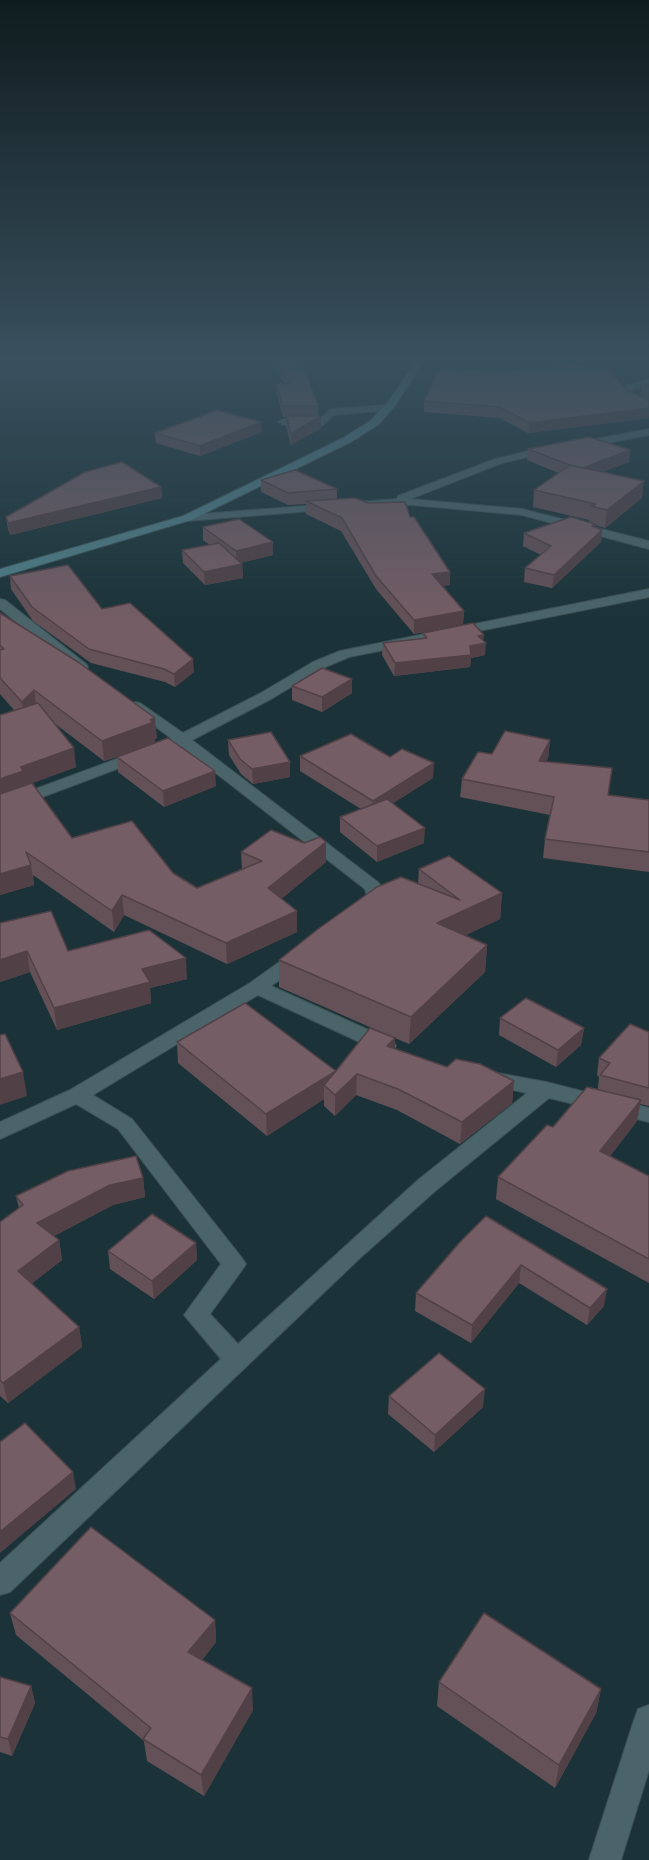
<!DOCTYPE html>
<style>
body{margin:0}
canvas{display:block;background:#1b3338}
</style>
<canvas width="649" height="1860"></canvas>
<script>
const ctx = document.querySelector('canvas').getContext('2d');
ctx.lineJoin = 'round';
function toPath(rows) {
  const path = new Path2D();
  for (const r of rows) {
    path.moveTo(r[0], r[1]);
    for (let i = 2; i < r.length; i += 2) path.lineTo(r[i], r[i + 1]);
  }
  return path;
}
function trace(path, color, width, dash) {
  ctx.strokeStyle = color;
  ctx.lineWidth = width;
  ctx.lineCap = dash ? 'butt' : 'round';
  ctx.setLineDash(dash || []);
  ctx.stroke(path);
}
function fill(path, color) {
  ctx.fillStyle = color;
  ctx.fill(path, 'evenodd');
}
const street = toPath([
 [549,359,560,359,595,372,590,375,563,368,549,359],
 [649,379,649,385,631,389,635,395,649,402,649,409,628,399,620,387,649,379],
 [387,405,392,408,390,410,334,415,323,425,283,425,278,422,283,419,320,419,331,409,387,405],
 [649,429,649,435,580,448,575,445,580,442,649,429],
 [550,446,555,449,554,451,502,463,410,499,522,509,649,541,649,549,522,515,412,505,386,505,187,521,181,518,187,515,397,499,398,496,495,459,550,446],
 [649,589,649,597,349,657,323,668,271,699,192,740,379,883,385,896,378,909,368,913,362,912,359,908,367,896,365,889,181,746,170,746,167,743,172,739,128,706,135,702,140,703,183,733,261,693,313,662,340,651,649,589],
 [0,599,5,600,86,664,88,667,86,670,76,670,0,609,0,599],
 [141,750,149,755,146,758,0,813,0,802,141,750],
 [299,951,306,953,308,957,306,961,271,986,393,1041,396,1046,393,1051,386,1053,379,1051,258,995,93,1095,132,1119,242,1258,246,1264,242,1270,210,1314,238,1344,418,1180,527,1093,485,1084,482,1079,485,1074,492,1072,546,1082,649,1108,649,1122,549,1098,434,1192,360,1258,10,1592,0,1595,0,1563,221,1359,184,1315,221,1264,118,1129,76,1104,0,1139,0,1122,70,1090,250,983,292,953,299,951],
 [649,1705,649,1770,621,1860,589,1860,634,1720,638,1709,649,1705]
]);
const secondary = toPath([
 [417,359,425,359,395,406,378,425,351,442,191,520,0,577,0,569,183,516,343,438,370,421,388,402,417,359]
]);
const wall = toPath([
 [270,359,301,359,318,406,318,416,321,416,321,428,291,445,286,427,286,417,283,417,277,394,276,384,284,383],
 [649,384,649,418,528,433,500,418,424,412,424,401,628,391,645,398,640,395,642,385],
 [262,432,200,456,156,443,155,433],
 [528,449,630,450,629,462,602,472,642,498,605,528,595,525,595,527,602,530,601,542,552,588,524,582,525,568,541,555,523,546,524,533,589,522,589,520,533,507,534,490,559,473,527,460],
 [261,480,337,489,337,499,368,503,410,517,450,585,442,586,464,611,463,624,414,634,376,589,341,531,306,514,306,504,288,505,261,492],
 [161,487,162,498,10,535,8,529,6,517],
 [203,527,273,542,273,555,240,563,242,564,243,578,205,585,183,563,182,550,210,545,203,540],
 [10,576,102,609,194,672,175,687,165,682,91,663,33,621,11,589],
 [0,613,157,738,155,739,155,742,216,786,164,807,118,772,117,757,104,761,54,723,76,767,32,783,72,838,173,873,197,888,242,869,241,852,326,862,281,899,297,911,297,932,227,964,124,915,114,932,33,875,34,885,0,895,14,710,0,694],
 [423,633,483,641,485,655,471,658,470,667,394,676,382,655,383,643,423,639],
 [292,686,352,693,322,712,292,700],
 [228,740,290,777,253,784,241,774,229,755],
 [550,740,548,758,546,761,608,795,649,800,649,872,543,858,545,839,550,815,460,797,462,779,492,754],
 [300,756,390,757,433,778,393,803,424,843,377,862,340,832,340,817,361,809,300,771],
 [419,869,502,893,500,919,465,935,487,945,485,972,409,1044,395,1038,395,1049,447,1067,514,1081,512,1103,460,1144,397,1110,356,1095,335,1116,324,1106,324,1099,267,1136,178,1063,177,1042,336,1071,390,1036,279,987,279,960,418,884],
 [0,923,68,951,187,979,150,988,151,1003,57,1030,30,972,0,982],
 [500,1018,584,1028,581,1045,556,1067,499,1035],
 [649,1032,649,1106,640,1104,637,1121,610,1156,649,1176,649,1283,496,1199,498,1177,598,1089,599,1077,597,1075,599,1058],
 [143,1178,145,1197,113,1205,54,1236,59,1240,62,1260,31,1284,79,1327,82,1347,8,1403,0,1396,0,1222,19,1208,16,1196],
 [486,1216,604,1306,587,1325,519,1283,471,1343,415,1311,416,1293],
 [196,1243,197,1260,154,1299,110,1269,108,1251],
 [389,1396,483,1407,434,1452,388,1414],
 [10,1613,215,1620,216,1642,202,1660,253,1710,204,1796,147,1761,144,1741,16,1635],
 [0,1677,31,1686,35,1703,12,1756,0,1752],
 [439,1682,601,1689,596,1713,555,1788,437,1706]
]);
const shadedWall = toPath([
 [649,408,649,418,528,433,529,423],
 [321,416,321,428,291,445,291,434],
 [261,422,262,432,200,456,200,446],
 [630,450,629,462,579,481,580,469],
 [644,481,642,498,605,528,607,510],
 [161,487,162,498,10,535,8,523],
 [602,530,601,542,552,588,554,575],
 [273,542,273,555,236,564,236,551],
 [242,564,243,578,205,585,204,572],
 [450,572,450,585,431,587,432,574],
 [464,611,463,624,414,634,414,620],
 [484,635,483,644,486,643,485,655,471,658,470,667,394,676,395,663,470,646,478,636],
 [193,659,194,672,175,687,174,674],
 [352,679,352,693,322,712,322,697],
 [34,690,37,710,25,722,22,702],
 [155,718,157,738,155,739,155,743,104,761,102,741],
 [550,740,548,758,537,779,539,761],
 [74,748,76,767,25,786,0,800,0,779,21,767],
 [290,762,290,777,253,784,252,769],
 [434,763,433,778,373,816,373,801],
 [215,771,216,786,164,807,163,791],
 [425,828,424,843,377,862,377,846],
 [326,842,326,862,269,909,268,888],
 [31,865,34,885,0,895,0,874],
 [502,893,500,919,435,950,437,923],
 [122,895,124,915,114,932,112,911],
 [297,911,297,932,227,964,226,943],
 [487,945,485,972,409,1044,411,1017],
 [27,951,30,972,0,982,0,960],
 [186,958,187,979,150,988,151,1003,57,1030,54,1008,142,969],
 [584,1028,581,1045,556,1067,558,1050],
 [395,1038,395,1059,387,1046],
 [336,1071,324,1085,324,1099,267,1136,266,1114],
 [23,1072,27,1096,0,1105,0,1079],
 [357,1074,356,1095,335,1116,335,1095],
 [514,1081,512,1103,460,1144,462,1122],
 [641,1100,637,1121,597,1173,600,1151],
 [143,1178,145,1197,113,1205,40,1243,37,1223,110,1185],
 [59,1240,62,1260,21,1291,18,1271],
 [196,1243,197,1260,154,1299,152,1281],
 [521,1265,519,1283,471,1343,472,1325],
 [607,1289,604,1306,587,1325,590,1308],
 [79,1327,82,1347,8,1403,3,1383],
 [485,1389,483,1407,434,1452,435,1435],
 [73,1472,76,1489,0,1553,0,1532],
 [215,1620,216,1642,190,1674,188,1652],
 [31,1686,35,1703,12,1756,8,1739],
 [252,1688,253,1710,204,1796,201,1775],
 [601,1689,596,1713,555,1788,559,1765]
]);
const building = toPath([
 [275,359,301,359,318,406,283,406,276,384,290,383,275,359],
 [603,364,628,391,649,400,649,408,529,423,500,407,424,401,440,368,491,371,584,365,592,367,603,364],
 [649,384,649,389,642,385,649,384],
 [217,410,261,422,200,446,155,433,217,410],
 [286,416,321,416,291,434,286,416],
 [589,437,630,450,583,468,570,465,528,449,589,437],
 [122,462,161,487,8,523,6,517,85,472,122,462],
 [570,465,644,481,607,510,591,506,596,504,534,490,570,465],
 [295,470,337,489,288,493,261,480,295,470],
 [355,498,368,503,405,502,410,517,414,517,450,572,432,574,464,611,414,620,376,576,342,518,306,501,355,498],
 [571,517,595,524,592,526,602,530,554,575,525,568,551,546,524,533,571,517],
 [239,519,273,542,236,551,203,527,239,519],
 [219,543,242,564,204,572,182,550,219,543],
 [68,565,102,609,130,603,193,659,174,674,164,669,89,649,32,607,10,576,68,565],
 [0,613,78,662,155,718,150,720,154,722,102,741,34,690,22,702,0,678,0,650,4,649,0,645,0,613],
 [473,623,484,635,478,636,486,643,470,646,471,655,395,663,383,643,427,638,423,633,473,623],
 [322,668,352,679,322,697,292,686,322,668],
 [38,703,74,748,21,767,23,771,0,779,0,715,38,703],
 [505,731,550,740,539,761,612,768,608,795,649,800,649,852,545,839,554,797,462,779,478,752,492,754,505,731],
 [271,732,290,762,252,769,240,759,228,740,271,732],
 [351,734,390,757,402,749,434,763,373,801,300,756,351,734],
 [168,738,215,771,163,791,117,757,168,738],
 [32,783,72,838,132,821,173,873,197,888,262,861,241,852,271,830,304,843,320,837,326,842,268,888,297,911,226,943,122,895,112,911,26,852,31,865,0,874,0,794,32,783],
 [387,799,425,828,377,846,340,817,387,799],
 [449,856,502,893,437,923,487,945,411,1017,279,960,318,929,377,887,401,877,460,900,419,869,449,856],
 [51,911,68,951,149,930,186,958,142,969,150,982,54,1008,27,951,0,960,0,923,51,911],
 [526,998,584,1028,558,1050,500,1018,526,998],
 [245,1003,336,1071,370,1028,395,1038,387,1046,447,1067,456,1059,480,1064,514,1081,462,1122,398,1089,357,1074,335,1095,324,1085,336,1071,266,1114,177,1042,245,1003],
 [630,1024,649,1032,649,1088,600,1075,610,1063,599,1058,630,1024],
 [5,1034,23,1072,0,1079,0,1035,5,1034],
 [587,1087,641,1100,600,1151,649,1176,649,1259,498,1177,547,1125,553,1127,587,1087],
 [136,1156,143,1178,110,1185,37,1223,59,1240,18,1271,79,1327,3,1383,0,1380,0,1222,23,1205,16,1196,68,1171,136,1156],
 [152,1214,196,1243,152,1281,108,1251,152,1214],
 [486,1216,607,1289,590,1308,521,1265,472,1325,416,1293,460,1242,486,1216],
 [439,1353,485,1389,435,1435,389,1396,439,1353],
 [25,1423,73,1472,0,1532,0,1442,25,1423],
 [91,1527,215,1620,188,1652,252,1688,201,1775,143,1739,151,1728,10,1613,91,1527],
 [484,1613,601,1689,559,1765,439,1682,484,1613],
 [0,1677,31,1686,8,1739,0,1737,0,1677]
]);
trace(street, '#3b5155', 2);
trace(secondary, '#3b5155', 2);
fill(street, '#4b646a');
fill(secondary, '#4f7e88');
fill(wall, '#645057');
fill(shadedWall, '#514147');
fill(building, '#745d65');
trace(building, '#514147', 1.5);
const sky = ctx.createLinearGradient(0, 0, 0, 619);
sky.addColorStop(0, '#0f1c1f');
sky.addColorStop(0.58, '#39505e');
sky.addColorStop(1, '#39505e00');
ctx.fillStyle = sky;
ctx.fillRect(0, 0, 649, 619);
</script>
